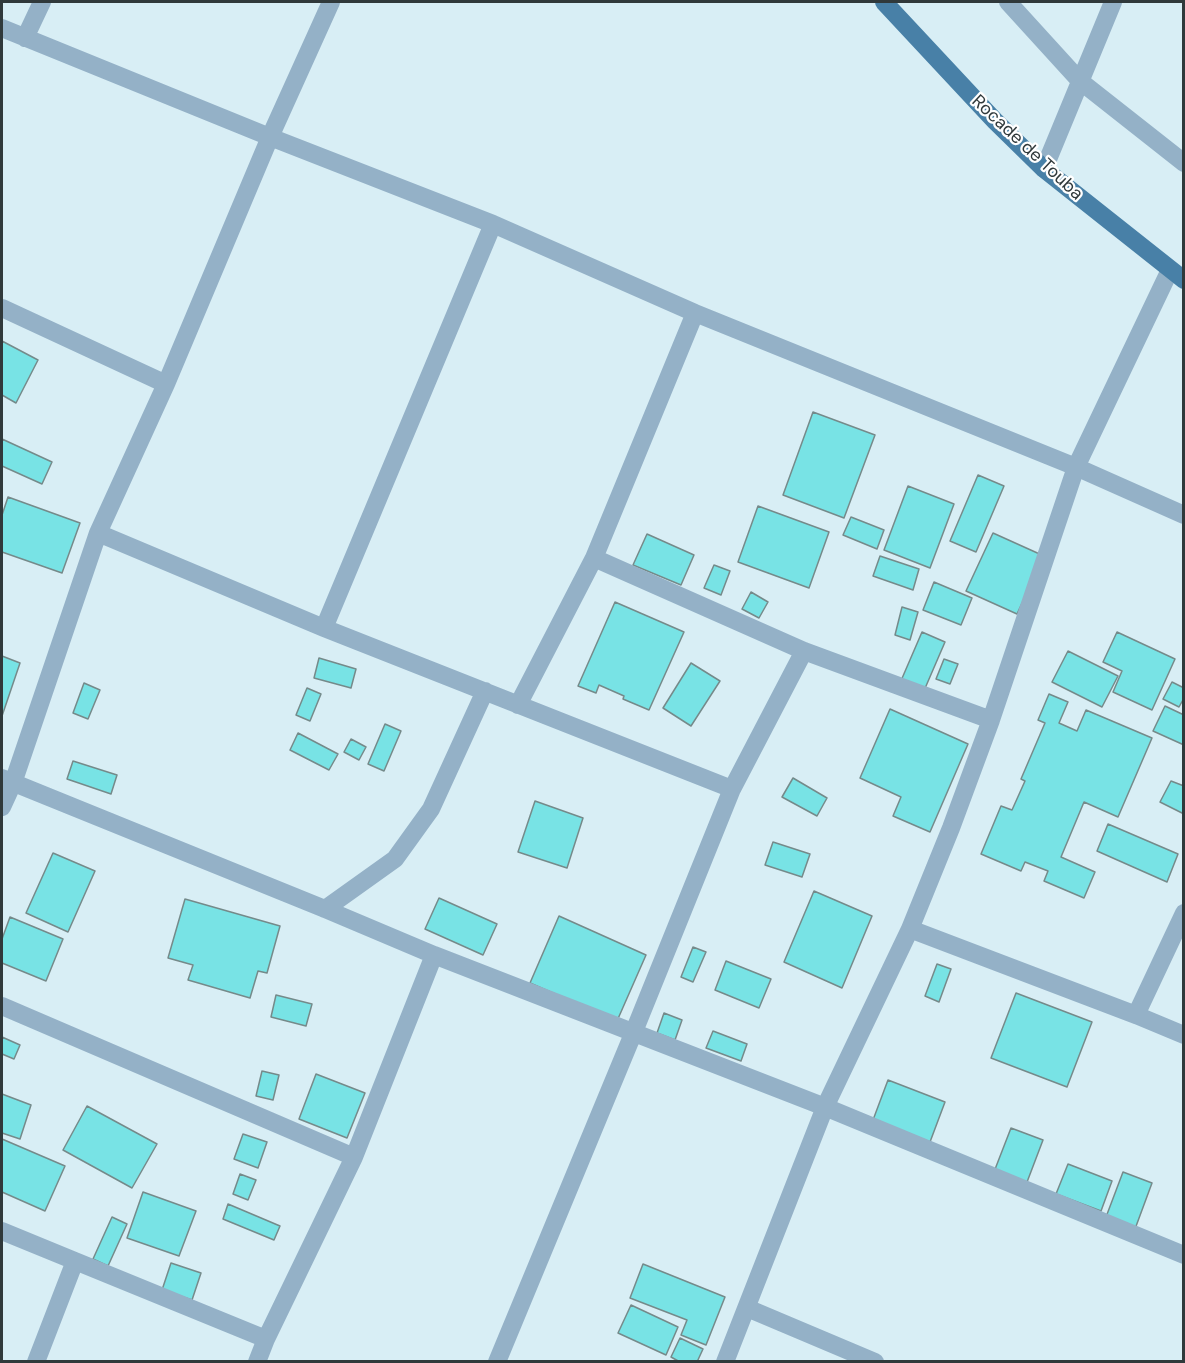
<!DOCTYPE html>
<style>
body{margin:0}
#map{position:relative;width:1185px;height:1363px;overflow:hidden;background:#d8eef5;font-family:"DM Sans",sans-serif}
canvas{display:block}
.frame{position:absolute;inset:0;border:3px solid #30393b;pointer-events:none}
</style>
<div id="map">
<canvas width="1185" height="1363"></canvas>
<div class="frame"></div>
</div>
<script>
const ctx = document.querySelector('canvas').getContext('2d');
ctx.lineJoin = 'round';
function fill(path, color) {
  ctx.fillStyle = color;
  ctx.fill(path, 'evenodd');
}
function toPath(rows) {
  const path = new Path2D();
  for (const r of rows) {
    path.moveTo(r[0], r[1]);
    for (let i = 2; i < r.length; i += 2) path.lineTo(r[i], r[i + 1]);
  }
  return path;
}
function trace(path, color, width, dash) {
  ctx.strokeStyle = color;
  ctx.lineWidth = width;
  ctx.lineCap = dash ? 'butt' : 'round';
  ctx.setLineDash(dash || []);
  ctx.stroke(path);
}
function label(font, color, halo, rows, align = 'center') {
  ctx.font = font + ' "DM Sans",sans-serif';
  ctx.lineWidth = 4.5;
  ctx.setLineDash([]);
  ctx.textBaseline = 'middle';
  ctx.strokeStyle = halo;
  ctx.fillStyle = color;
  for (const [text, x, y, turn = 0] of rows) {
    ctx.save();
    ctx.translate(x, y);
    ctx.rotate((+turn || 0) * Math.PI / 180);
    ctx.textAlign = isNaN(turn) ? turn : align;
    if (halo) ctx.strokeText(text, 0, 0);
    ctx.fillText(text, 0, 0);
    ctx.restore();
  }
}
const building = toPath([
 [2,341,38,360,16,403,2,395,2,341],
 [813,412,875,435,844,518,783,495,813,412],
 [2,439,52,462,42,484,2,466,2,439],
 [978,475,1004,486,976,552,950,541,978,475],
 [908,486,954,504,930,568,884,550,908,486],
 [8,497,80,523,62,573,2,552,2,515,8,497],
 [758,506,829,532,809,588,738,562,758,506],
 [851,517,884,530,877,549,843,535,851,517],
 [993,533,1044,556,1017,614,966,591,993,533],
 [647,534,694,555,681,585,633,565,647,534],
 [880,556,919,569,913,590,873,576,880,556],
 [714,565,730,571,721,595,704,588,714,565],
 [934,582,972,598,961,625,923,610,934,582],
 [751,592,768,602,759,618,742,609,751,592],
 [615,602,684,632,649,710,623,699,624,696,599,685,596,693,578,686,615,602],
 [902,607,918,612,910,640,895,635,902,607],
 [922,632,945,642,923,693,900,683,922,632],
 [1117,632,1175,659,1152,710,1113,692,1122,671,1103,662,1117,632],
 [1068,651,1118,676,1102,707,1052,682,1068,651],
 [2,656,20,663,2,716,2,656],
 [319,658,356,669,351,688,314,678,319,658],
 [944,659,958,664,950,684,936,679,944,659],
 [691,663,720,681,691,726,663,708,691,663],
 [1172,682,1184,688,1184,698,1179,707,1163,699,1172,682],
 [84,683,100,690,88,719,73,713,84,683],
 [307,688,321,694,310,721,296,715,307,688],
 [1049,694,1068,702,1059,723,1077,731,1086,710,1152,738,1118,817,1084,802,1061,857,1095,872,1084,898,1044,881,1048,871,1025,862,1021,871,981,854,1001,806,1012,810,1025,781,1021,779,1045,723,1038,720,1049,694],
 [1165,706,1184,715,1184,745,1153,731,1165,706],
 [890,709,968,744,930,832,893,816,901,797,860,778,890,709],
 [385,724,401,731,384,771,368,764,385,724],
 [298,733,338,754,329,770,290,750,298,733],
 [351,739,366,747,359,760,344,752,351,739],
 [73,761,117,775,111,794,67,779,73,761],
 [793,778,827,798,817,816,782,797,793,778],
 [1171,781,1184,786,1184,814,1160,802,1171,781],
 [535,801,583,818,567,868,518,852,535,801],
 [1108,824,1178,854,1167,882,1097,851,1108,824],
 [773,842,810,854,802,877,765,865,773,842],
 [53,853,95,871,68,932,26,913,53,853],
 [814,891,872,916,842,988,784,962,814,891],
 [439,898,497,924,483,955,425,929,439,898],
 [185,899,280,926,267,973,258,971,250,998,188,980,193,965,168,958,185,899],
 [559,916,646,955,617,1021,530,983,559,916],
 [10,917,63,939,46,981,2,963,2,939,10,917],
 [693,947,706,952,693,982,681,977,693,947],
 [726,961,771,979,759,1008,715,990,726,961],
 [937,964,951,969,939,1002,925,996,937,964],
 [1016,993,1092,1022,1067,1087,991,1058,1016,993],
 [276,995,312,1004,306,1026,271,1017,276,995],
 [664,1013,682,1020,675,1040,657,1033,664,1013],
 [713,1031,747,1044,741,1061,706,1048,713,1031],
 [2,1037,20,1045,14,1059,2,1054,2,1037],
 [262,1071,279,1075,273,1100,256,1096,262,1071],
 [316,1074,365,1093,347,1138,299,1119,316,1074],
 [888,1080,945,1102,930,1142,873,1120,888,1080],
 [2,1094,31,1105,20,1139,2,1133,2,1094],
 [87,1106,157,1144,132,1188,63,1150,87,1106],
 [1011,1128,1043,1140,1024,1190,992,1177,1011,1128],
 [243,1134,267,1142,258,1168,234,1159,243,1134],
 [2,1139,65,1166,45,1211,2,1192,2,1139],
 [1068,1164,1112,1181,1101,1211,1056,1194,1068,1164],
 [1123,1172,1152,1183,1135,1229,1106,1217,1123,1172],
 [240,1174,256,1180,248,1200,233,1194,240,1174],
 [143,1192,196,1211,179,1256,127,1238,143,1192],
 [228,1204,280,1226,274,1240,223,1219,228,1204],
 [112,1217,127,1224,108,1266,93,1259,112,1217],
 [171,1263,201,1273,192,1300,162,1290,171,1263],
 [643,1264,725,1297,706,1345,681,1335,687,1320,630,1298,643,1264],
 [631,1305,678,1327,666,1355,618,1333,631,1305],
 [680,1338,703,1349,697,1362,680,1362,671,1357,680,1338]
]);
const street = toPath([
 [1008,2,1080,81,1184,163],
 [2,28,270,137,493,224,695,313,1076,467,1184,515],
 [25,38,42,2],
 [1044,169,1113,2],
 [2,308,166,384],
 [98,533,324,628,732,789],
 [594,558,804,651,991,720],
 [324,628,493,224],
 [518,705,594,558,695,313],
 [2,778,325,909,434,955,825,1107,1184,1255],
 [2,807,13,783,98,533,166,384,270,137,331,2],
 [325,909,395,859,431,809,485,691],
 [910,929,1136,1015,1184,1035],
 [2,1006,354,1157],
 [1136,1015,1184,913],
 [2,1231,75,1261,36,1362],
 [75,1261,266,1339],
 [747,1308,875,1362],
 [257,1362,266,1339,354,1157,434,955],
 [497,1362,633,1034,732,789,804,651],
 [725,1362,825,1107,910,929,951,828,991,720,1076,467,1170,270]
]);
const primary = toPath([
 [884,2,995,121,1044,169,1184,280]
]);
const streetNames = [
 ["Rocade de Touba",1027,148,43]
];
fill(building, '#78e3e5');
trace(building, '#758a8a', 1.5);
trace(street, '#94b1c7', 18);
trace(primary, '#4880a7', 18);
label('18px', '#30393b', '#fff', streetNames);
</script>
